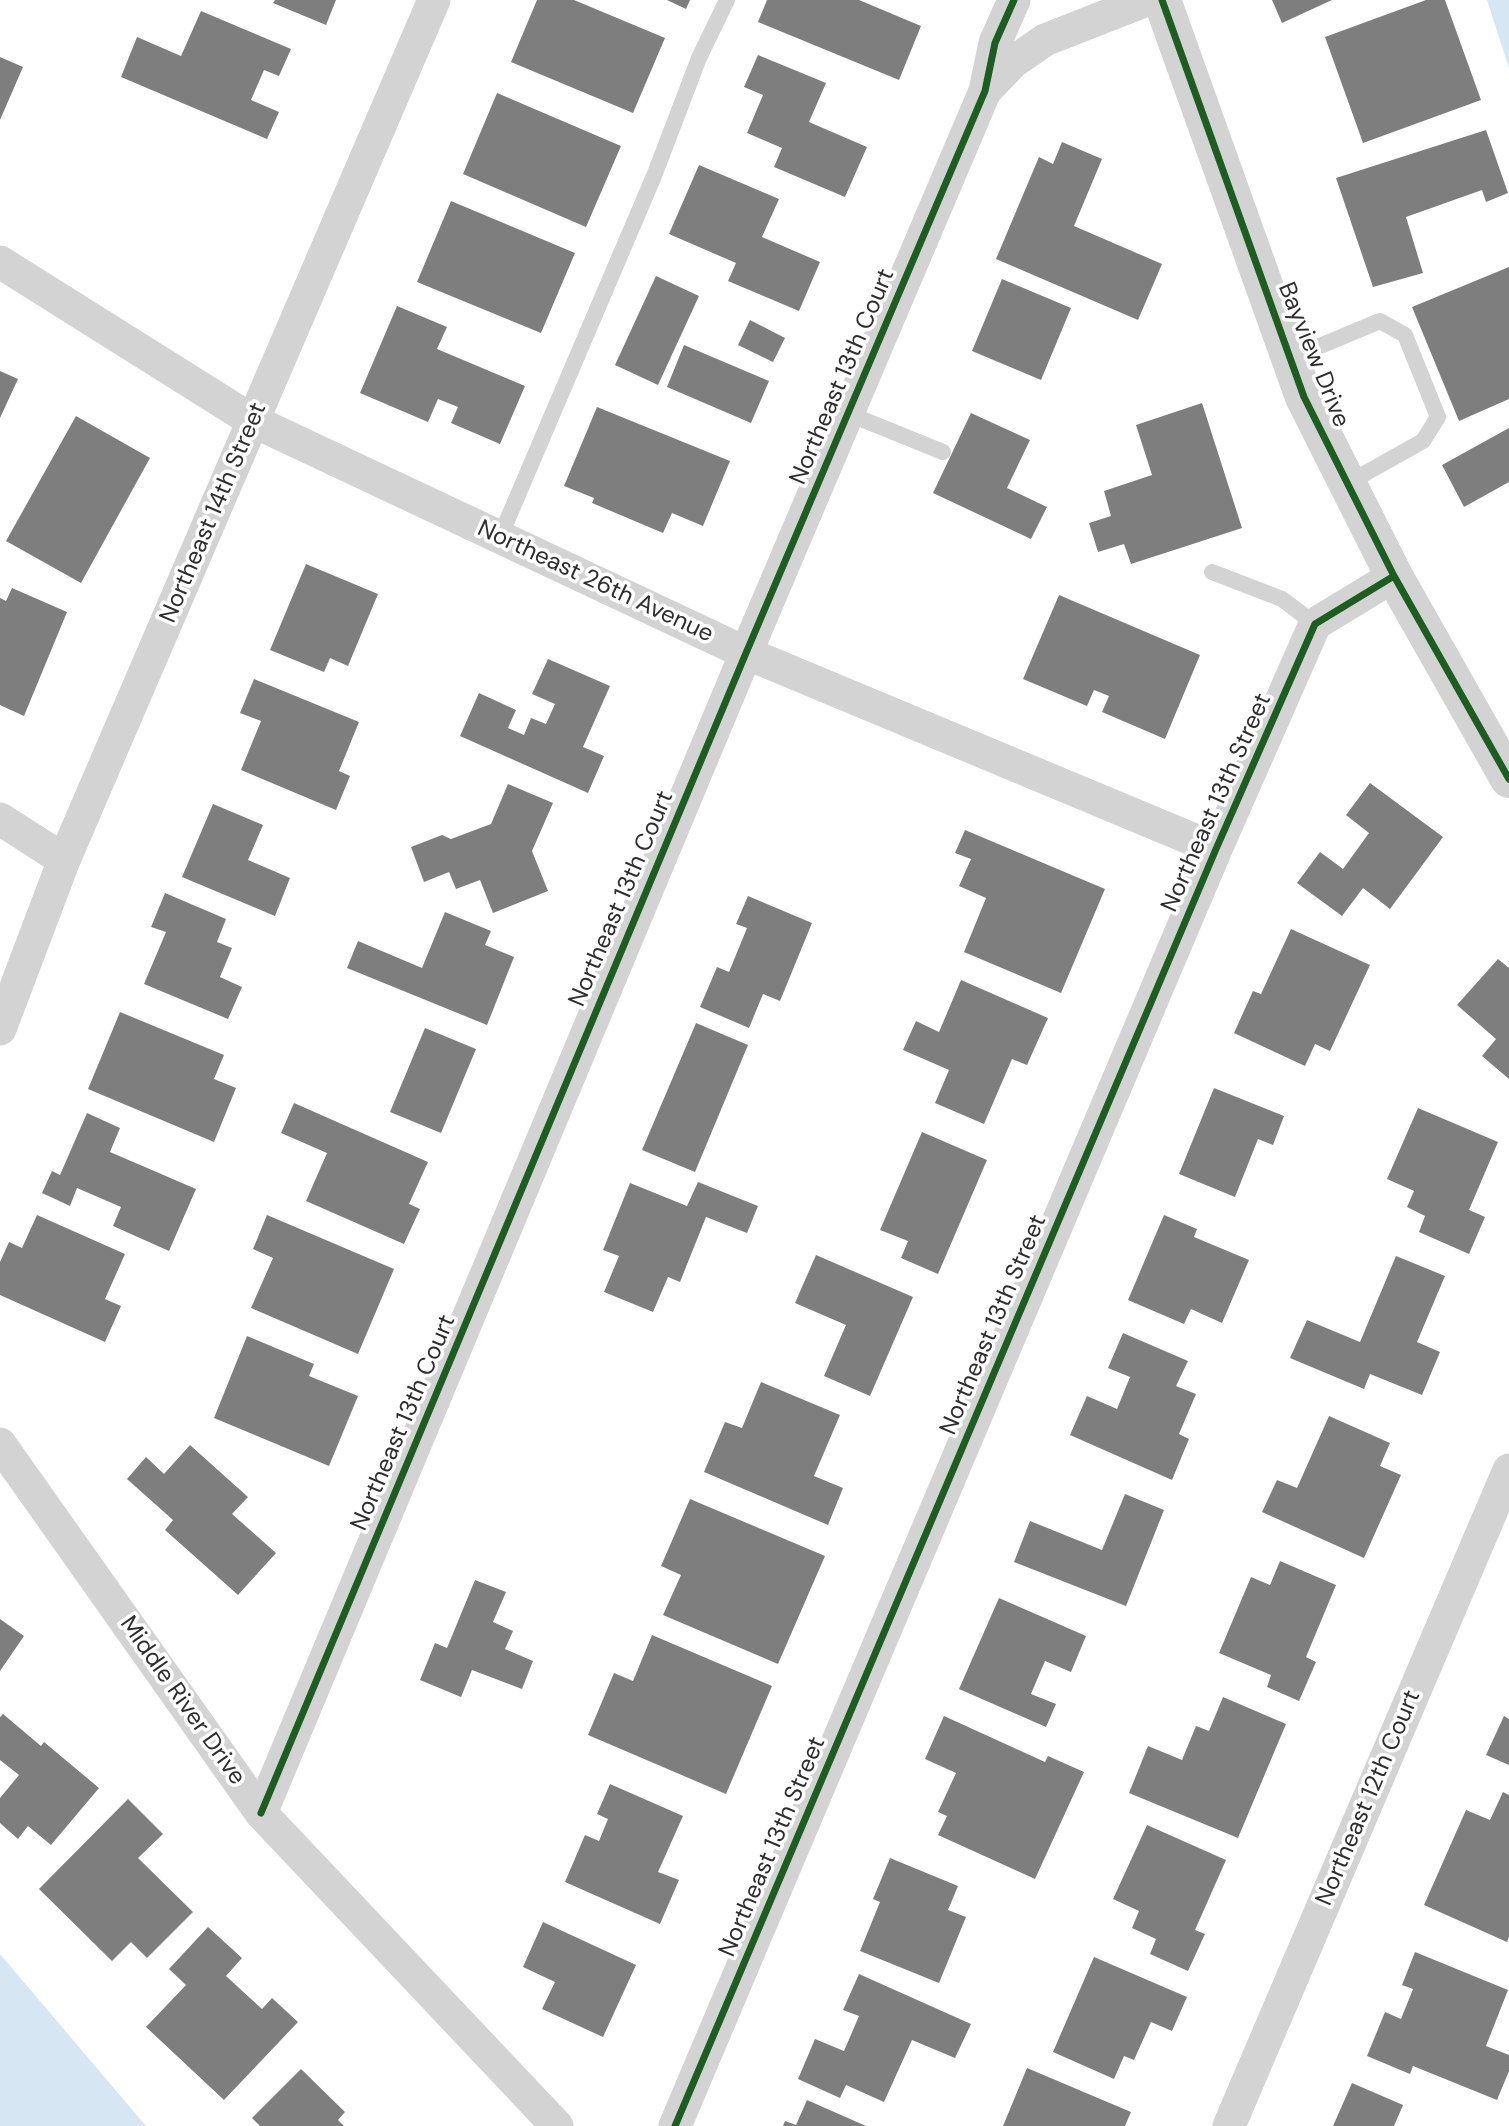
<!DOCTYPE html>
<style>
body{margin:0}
canvas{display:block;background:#fff}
</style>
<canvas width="1509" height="2126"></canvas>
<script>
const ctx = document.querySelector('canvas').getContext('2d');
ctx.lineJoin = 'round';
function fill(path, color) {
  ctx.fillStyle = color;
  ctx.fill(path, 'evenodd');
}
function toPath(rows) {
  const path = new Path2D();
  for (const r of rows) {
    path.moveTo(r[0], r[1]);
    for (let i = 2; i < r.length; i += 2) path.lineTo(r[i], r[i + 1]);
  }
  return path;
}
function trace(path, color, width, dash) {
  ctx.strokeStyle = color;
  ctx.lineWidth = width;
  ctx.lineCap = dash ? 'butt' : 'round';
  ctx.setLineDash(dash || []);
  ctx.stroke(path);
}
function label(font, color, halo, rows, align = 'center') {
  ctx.font = font + ' "DM Sans",sans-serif';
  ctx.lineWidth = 7;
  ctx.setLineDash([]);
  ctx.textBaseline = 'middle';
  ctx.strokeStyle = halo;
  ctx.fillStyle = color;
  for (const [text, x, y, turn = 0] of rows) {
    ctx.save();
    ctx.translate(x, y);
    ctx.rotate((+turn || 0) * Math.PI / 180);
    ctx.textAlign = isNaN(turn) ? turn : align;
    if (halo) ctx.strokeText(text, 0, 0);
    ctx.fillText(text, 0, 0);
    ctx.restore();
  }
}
const water = toPath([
 [1487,0,1509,0,1509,68],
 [0,1954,146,2126,0,2126]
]);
const building = toPath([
 [275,0,336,0,326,25,273,3],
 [537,0,574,0,665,38,633,113,511,62],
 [667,0,690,0,686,9],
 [767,0,859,0,921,26,899,80,758,22],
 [1272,0,1332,0,1282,23],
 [1426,0,1445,0,1481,100,1363,143,1325,37],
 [201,11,291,49,279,76,264,70,251,100,279,112,267,139,121,77,137,37,181,56],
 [758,55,826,83,809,122,867,147,845,197,774,167,782,148,747,133,763,95,744,87],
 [0,57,23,67,0,120],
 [497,93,621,146,586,227,463,174],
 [1486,130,1508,193,1486,202,1482,190,1406,217,1423,273,1373,287,1336,178],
 [1062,142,1102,159,1074,226,1162,264,1138,320,996,259,1039,157,1053,164],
 [699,165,779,199,762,237,820,262,799,311,728,281,736,263,669,234],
 [451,201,575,253,541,333,417,282],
 [1509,267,1509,399,1459,421,1412,307],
 [656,276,699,296,658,385,615,365],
 [1002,279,1071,308,1041,380,972,351],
 [397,306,447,327,437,349,525,386,500,444,451,423,458,407,438,399,428,422,360,393],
 [750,320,785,338,773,362,738,345],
 [684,345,769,381,751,423,667,387],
 [0,371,18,379,0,418],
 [1202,403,1242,528,1131,564,1124,544,1098,552,1089,523,1111,516,1104,491,1152,475,1136,425],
 [597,407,730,461,703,526,672,513,663,533,592,503,594,498,564,486],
 [971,413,1030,440,1007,488,1047,507,1031,539,933,493],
 [76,416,150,458,81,583,6,541],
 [1509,428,1509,482,1464,507,1442,465],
 [306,564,378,594,348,666,330,658,324,672,270,650],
 [12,588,67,612,24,716,0,705,0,598,6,601],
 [1059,595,1200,655,1165,739,1102,712,1109,696,1094,690,1087,706,1023,679],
 [548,659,610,686,583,747,604,756,588,793,460,736,479,693,516,710,508,728,524,735,531,718,546,724,555,704,532,694],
 [254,679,359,722,339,771,350,776,336,810,241,770,261,721,240,713],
 [1370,783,1443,837,1390,909,1363,888,1342,916,1297,883,1320,852,1343,869,1369,833,1346,815],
 [508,784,553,803,532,851,548,891,493,913,480,880,456,889,449,872,424,882,411,847,442,835,451,839,491,824],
 [213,804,263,825,248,860,290,878,275,916,182,877],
 [965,830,1105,889,1061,993,964,952,986,898,959,886,971,859,955,853],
 [165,893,226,919,217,942,232,948,220,977,242,987,228,1019,144,984,166,932,151,927],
 [748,896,812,923,780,1001,763,994,749,1028,700,1007,717,967,729,972,747,928,736,924],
 [445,912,491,931,485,945,514,957,487,1025,347,968,358,941,422,968],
 [1291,929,1370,965,1330,1051,1315,1044,1305,1066,1234,1033,1253,991,1261,994],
 [1498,959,1509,968,1509,1079,1482,1056,1496,1039,1457,1005],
 [961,980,1048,1018,1027,1065,1012,1059,984,1124,935,1103,949,1070,903,1050,916,1021,939,1032],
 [120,1012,224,1055,214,1079,236,1088,214,1142,88,1089],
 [696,1023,748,1045,695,1172,642,1150],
 [425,1028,476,1049,441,1133,390,1112],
 [1214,1088,1284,1116,1273,1145,1258,1139,1235,1197,1179,1174],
 [294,1103,428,1162,409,1204,420,1209,404,1244,306,1201,327,1153,281,1133],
 [1418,1108,1498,1142,1469,1210,1485,1217,1469,1254,1419,1232,1425,1216,1407,1207,1414,1191,1387,1179],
 [87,1113,120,1128,110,1152,196,1189,169,1251,113,1226,121,1207,77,1188,70,1206,42,1193,52,1171,60,1175],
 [922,1132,987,1160,938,1274,901,1258,908,1241,880,1230],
 [698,1182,758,1206,747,1233,706,1217,680,1282,668,1277,653,1312,604,1292,619,1256,603,1250,630,1183,687,1206],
 [37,1215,125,1254,105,1299,121,1306,105,1342,0,1295,0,1262,9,1242,22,1248],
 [267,1215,394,1269,358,1354,251,1308,273,1258,253,1249],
 [1164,1215,1197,1229,1194,1237,1249,1260,1222,1323,1191,1309,1184,1324,1128,1300],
 [816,1255,913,1297,870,1396,824,1376,846,1325,795,1303],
 [1396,1256,1445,1276,1417,1342,1440,1352,1422,1395,1370,1374,1364,1389,1290,1358,1307,1320,1360,1342],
 [1123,1333,1188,1361,1176,1386,1196,1394,1179,1434,1189,1439,1172,1480,1070,1435,1087,1396,1117,1409,1130,1377,1108,1368],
 [247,1336,314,1364,309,1376,358,1396,329,1466,214,1418],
 [761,1382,840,1415,814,1476,843,1488,828,1525,704,1472,725,1422,742,1428],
 [1329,1416,1390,1443,1380,1466,1401,1475,1364,1558,1262,1512,1277,1480,1297,1488],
 [190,1445,248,1497,232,1514,276,1553,238,1595,165,1530,173,1520,127,1479,146,1457,164,1474],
 [1125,1494,1164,1510,1126,1606,1014,1562,1030,1521,1102,1550],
 [690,1499,825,1556,778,1664,663,1615,681,1575,661,1566],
 [1280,1561,1336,1585,1306,1657,1316,1662,1299,1701,1267,1687,1271,1675,1219,1653,1251,1577,1270,1585],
 [475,1580,506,1592,493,1622,513,1631,505,1649,533,1661,522,1689,472,1670,461,1697,420,1680,435,1643,447,1648],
 [999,1598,1086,1636,1071,1672,1045,1661,1031,1694,1056,1704,1046,1727,959,1689],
 [0,1619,24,1636,0,1671],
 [652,1635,772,1686,726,1794,588,1735,614,1673,633,1681],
 [1223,1697,1286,1724,1238,1838,1129,1793,1148,1746,1182,1760,1196,1726,1209,1731],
 [3,1714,41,1746,44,1742,99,1788,51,1845,28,1826,18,1839,0,1823,0,1798,19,1775,0,1760,0,1717],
 [944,1716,1045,1762,1048,1756,1084,1772,1035,1879,938,1835,947,1816,938,1812,956,1773,925,1759],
 [1504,1716,1509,1719,1509,1765,1486,1755],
 [610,1784,683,1816,658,1872,679,1880,660,1924,565,1882,585,1835,599,1841,608,1819,597,1814],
 [1503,1792,1509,1795,1509,1937,1507,1942,1424,1905,1466,1810,1490,1820],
 [128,1799,163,1834,138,1858,193,1912,147,1958,131,1942,112,1961,39,1889],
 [1147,1825,1226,1860,1195,1930,1205,1934,1188,1971,1150,1954,1156,1939,1132,1928,1139,1911,1113,1899],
 [890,1858,958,1886,948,1910,966,1917,939,1983,860,1951,880,1902,873,1899],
 [543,1922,636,1965,603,2037,542,2009,555,1982,523,1967],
 [208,1927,242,1958,226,1976,262,2009,272,1998,298,2022,224,2100,146,2027,186,1985,169,1969],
 [1415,1952,1508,1990,1486,2046,1509,2055,1509,2071,1497,2100,1413,2066,1410,2074,1367,2056,1385,2012,1401,2019,1413,1989,1402,1985],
 [1094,1957,1187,1997,1172,2031,1151,2022,1134,2060,1124,2056,1114,2079,1053,2052],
 [859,1974,971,2024,955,2058,912,2040,884,2102,846,2085,840,2098,798,2079,815,2039,844,2051,859,2016,843,2010],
 [1027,2068,1131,2112,1125,2126,1003,2126],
 [301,2069,345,2112,338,2120,344,2126,260,2126,252,2118],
 [1352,2083,1403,2105,1394,2126,1333,2126],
 [807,2100,866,2126,783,2126,785,2121,796,2125]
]);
const service = toPath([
 [1291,358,1380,321,1405,335,1438,417,1423,441,1348,483],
 [849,414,943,452],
 [500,537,654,176,699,58,727,0],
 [1212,572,1282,599,1315,624]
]);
const minor = toPath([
 [985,91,1013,62,1045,40,1147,0],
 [0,262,253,421,746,653,1216,849],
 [0,819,64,860],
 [0,1029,64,860,434,0],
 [0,1444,261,1813,557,2126],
 [261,1813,746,653,985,91,995,43,1014,0],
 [675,2126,1216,849,1315,624,1394,576],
 [1229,2126,1509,1470]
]);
const tertiary = toPath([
 [1162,0,1304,397,1394,576,1509,779]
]);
const cycleway = toPath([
 [1162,0,1304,397,1394,576,1509,779],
 [261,1813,746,653,985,91,995,43,1014,0],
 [675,2126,1216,849,1315,624,1394,576]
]);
const streetNames = [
 ["Bayview Drive",1313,355,68],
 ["Northeast 13th Court",843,377,-67],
 ["Northeast 14th Street",214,513,-67],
 ["Northeast 26th Avenue",595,582,25],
 ["Northeast 13th Street",1217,803,-66],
 ["Northeast 13th Court",622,899,-67],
 ["Northeast 13th Street",994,1325,-67],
 ["Northeast 13th Court",404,1423,-67],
 ["Middle River Drive",182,1701,55],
 ["Northeast 12th Court",1369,1798,-67],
 ["Northeast 13th Street",773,1847,-67]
];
fill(water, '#d6e6f3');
fill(building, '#7e7e7e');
trace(service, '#d3d3d3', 16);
trace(minor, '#d3d3d3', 33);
trace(tertiary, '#d3d3d3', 38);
trace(cycleway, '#1b5e20', 7);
label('24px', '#2e2e2e', '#fff', streetNames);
</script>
